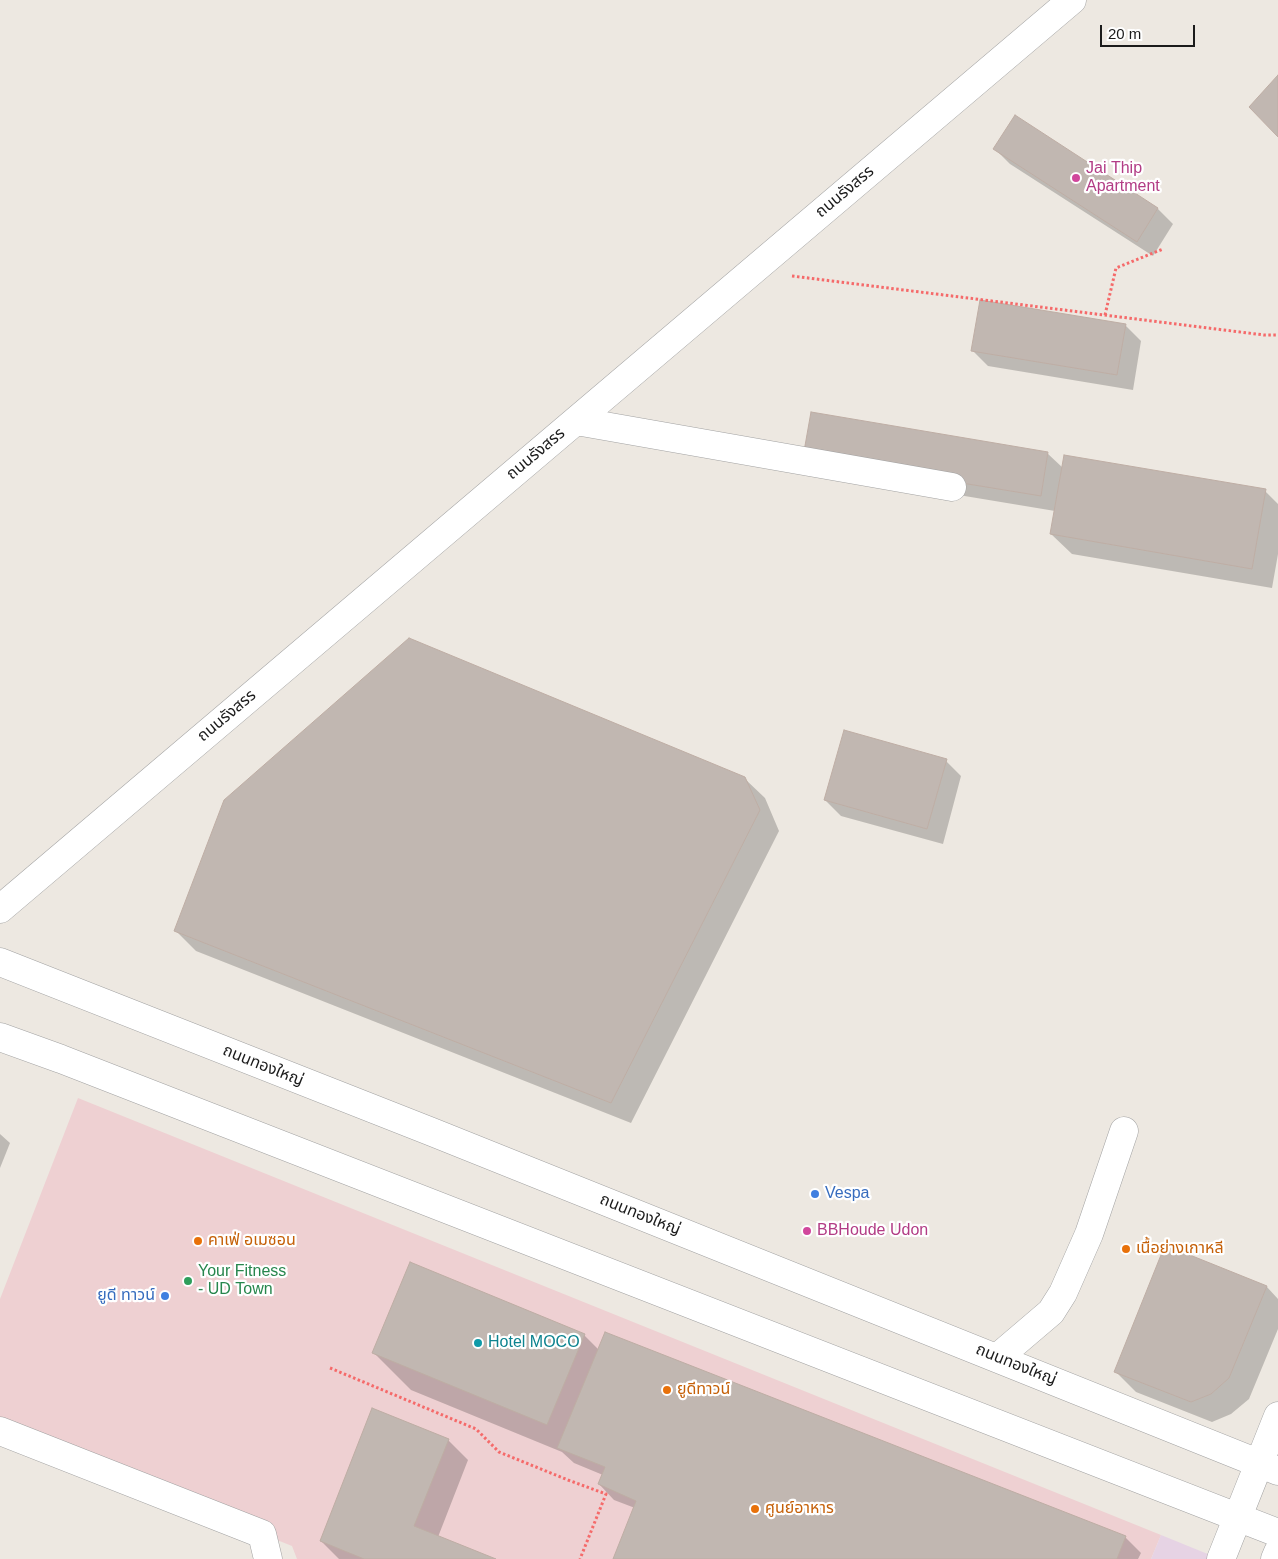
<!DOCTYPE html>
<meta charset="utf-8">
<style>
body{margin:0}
#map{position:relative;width:1278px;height:1559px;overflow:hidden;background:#ede8e1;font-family:Arial,sans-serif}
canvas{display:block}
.scale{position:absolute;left:1100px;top:25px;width:95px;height:22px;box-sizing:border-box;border:2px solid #1b1b1b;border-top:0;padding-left:6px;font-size:15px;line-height:18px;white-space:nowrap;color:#1b1b1b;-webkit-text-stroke:4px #fff;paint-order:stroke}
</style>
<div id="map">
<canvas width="1278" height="1559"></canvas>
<div class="scale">20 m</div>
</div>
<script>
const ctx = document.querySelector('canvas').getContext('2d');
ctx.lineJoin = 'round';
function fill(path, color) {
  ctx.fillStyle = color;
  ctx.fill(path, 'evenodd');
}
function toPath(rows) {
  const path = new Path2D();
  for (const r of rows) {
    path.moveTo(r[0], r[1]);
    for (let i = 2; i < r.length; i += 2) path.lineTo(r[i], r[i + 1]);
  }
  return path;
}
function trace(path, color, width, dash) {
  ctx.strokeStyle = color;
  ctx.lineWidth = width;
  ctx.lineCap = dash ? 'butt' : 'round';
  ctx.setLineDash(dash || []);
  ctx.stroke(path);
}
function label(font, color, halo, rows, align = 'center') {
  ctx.font = font + ' Arial,"Noto Sans Thai",sans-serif';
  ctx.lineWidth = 4.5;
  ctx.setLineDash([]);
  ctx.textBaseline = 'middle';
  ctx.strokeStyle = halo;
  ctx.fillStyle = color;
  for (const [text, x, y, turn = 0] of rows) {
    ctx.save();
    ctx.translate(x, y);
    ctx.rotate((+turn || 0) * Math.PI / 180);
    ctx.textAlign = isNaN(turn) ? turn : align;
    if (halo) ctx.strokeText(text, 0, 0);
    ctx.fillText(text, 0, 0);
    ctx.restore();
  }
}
const commercial = toPath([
 [78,1098,1161,1535,1151,1559,297,1559,292,1546,262,1534,0,1436,0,1299]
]);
const industrial = toPath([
 [1161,1535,1220,1559,1151,1559]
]);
const shadow = toPath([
 [1015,117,1158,209,1173,224,1153,256,1010,164,995,149],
 [1125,325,1141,341,1133,390,988,366,973,351],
 [1047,453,1063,468,1265,491,1278,504,1278,554,1272,588,1072,554,1051,534,1055,511,820,472],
 [946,761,961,776,943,844,841,816,825,800],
 [744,778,765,798,779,831,631,1123,196,951,176,931],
 [0,1134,10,1143,0,1168],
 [1166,1246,1267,1287,1278,1299,1278,1329,1249,1399,1231,1414,1212,1422,1136,1392,1116,1372],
 [584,1335,599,1350,1125,1537,1141,1553,1138,1559,615,1559,635,1508,614,1500,599,1484,603,1475,574,1463,562,1452,411,1390,374,1353],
 [448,1440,468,1460,438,1537,494,1559,339,1559,321,1541]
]);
const building = toPath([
 [1278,75,1278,137,1249,107,1278,75],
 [1015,115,1158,208,1137,242,993,149,1015,115],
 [980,300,1126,324,1117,375,971,351,980,300],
 [811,412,1048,452,1041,496,803,457,811,412],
 [1064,455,1266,489,1252,569,1050,534,1064,455],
 [409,638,745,777,760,810,611,1103,174,931,224,800,409,638],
 [844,730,947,759,927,829,824,800,844,730],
 [1165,1245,1267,1286,1229,1378,1211,1394,1191,1402,1114,1372,1165,1245],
 [410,1262,585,1334,547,1425,372,1353,410,1262],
 [605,1332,1126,1536,1117,1559,613,1559,636,1501,598,1484,605,1467,557,1448,605,1332],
 [372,1408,449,1439,414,1526,496,1559,364,1559,320,1541,372,1408]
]);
const path = toPath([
 [792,276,1264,335,1278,335],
 [1105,315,1116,268,1163,249],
 [330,1368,476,1429,499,1452,568,1480,606,1494,580,1559]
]);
const minor = toPath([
 [576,421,952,487],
 [0,909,1072,0],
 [0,962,432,1132,1278,1471],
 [0,1037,61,1059,1278,1533],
 [997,1358,1051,1312,1063,1293,1089,1234,1124,1131],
 [0,1431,262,1534,268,1559],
 [1221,1559,1278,1416],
 [1275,1559,1278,1552]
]);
const markers = [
 [1076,178,5,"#d1479c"],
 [815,1194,5,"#3f7fe0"],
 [807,1231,5,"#d1479c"],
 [198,1241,5,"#e8710a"],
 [1126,1249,5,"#e8710a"],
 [188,1281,5,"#2e9e5b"],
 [165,1296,5,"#3f7fe0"],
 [478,1343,5,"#0f9aa8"],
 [667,1390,5,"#e8710a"],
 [755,1509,5,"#e8710a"]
];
const hotelNames = [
 ["Jai Thip",1086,169],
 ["Apartment",1086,187],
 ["BBHoude Udon",817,1231]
];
const streetNames = [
 ["ถนนรังสรร",845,192,-40],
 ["ถนนรังสรร",536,454,-40],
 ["ถนนรังสรร",227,716,-40],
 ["ถนนทองใหญ่",263,1066,22],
 ["ถนนทองใหญ่",640,1215,22],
 ["ถนนทองใหญ่",1016,1365,22]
];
const shopNames = [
 ["Vespa",825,1194],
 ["ยูดี ทาวน์",155,1296,"right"]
];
const foodNames = [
 ["คาเฟ่ อเมซอน",208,1241],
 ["เนื้อย่างเกาหลี",1136,1249],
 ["ยูดีทาวน์",677,1390],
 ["ศูนย์อาหาร",765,1509]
];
const leisureNames = [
 ["Your Fitness",198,1272],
 ["- UD Town",198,1290]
];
const cultureNames = [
 ["Hotel MOCO",488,1343]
];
fill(commercial, '#eed0d2');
fill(industrial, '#e6d3e4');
fill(shadow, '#0003');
fill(building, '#c1b7b1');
trace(building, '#beada4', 1);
trace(minor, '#a2a2a2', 29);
trace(path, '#f56a6a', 3, [2.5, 2.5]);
trace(minor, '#fff', 28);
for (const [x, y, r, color] of markers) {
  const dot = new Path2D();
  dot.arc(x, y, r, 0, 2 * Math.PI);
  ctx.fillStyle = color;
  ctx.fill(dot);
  trace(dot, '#fff', 2);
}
label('16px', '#b23c85', '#fff', hotelNames, 'left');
label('16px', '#1b1b1b', '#fff', streetNames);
label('16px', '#366cbe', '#fff', shopNames, 'left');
label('16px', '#c56008', '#fff', foodNames, 'left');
label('16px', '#27864d', '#fff', leisureNames, 'left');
label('16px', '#0d838f', '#fff', cultureNames, 'left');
</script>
